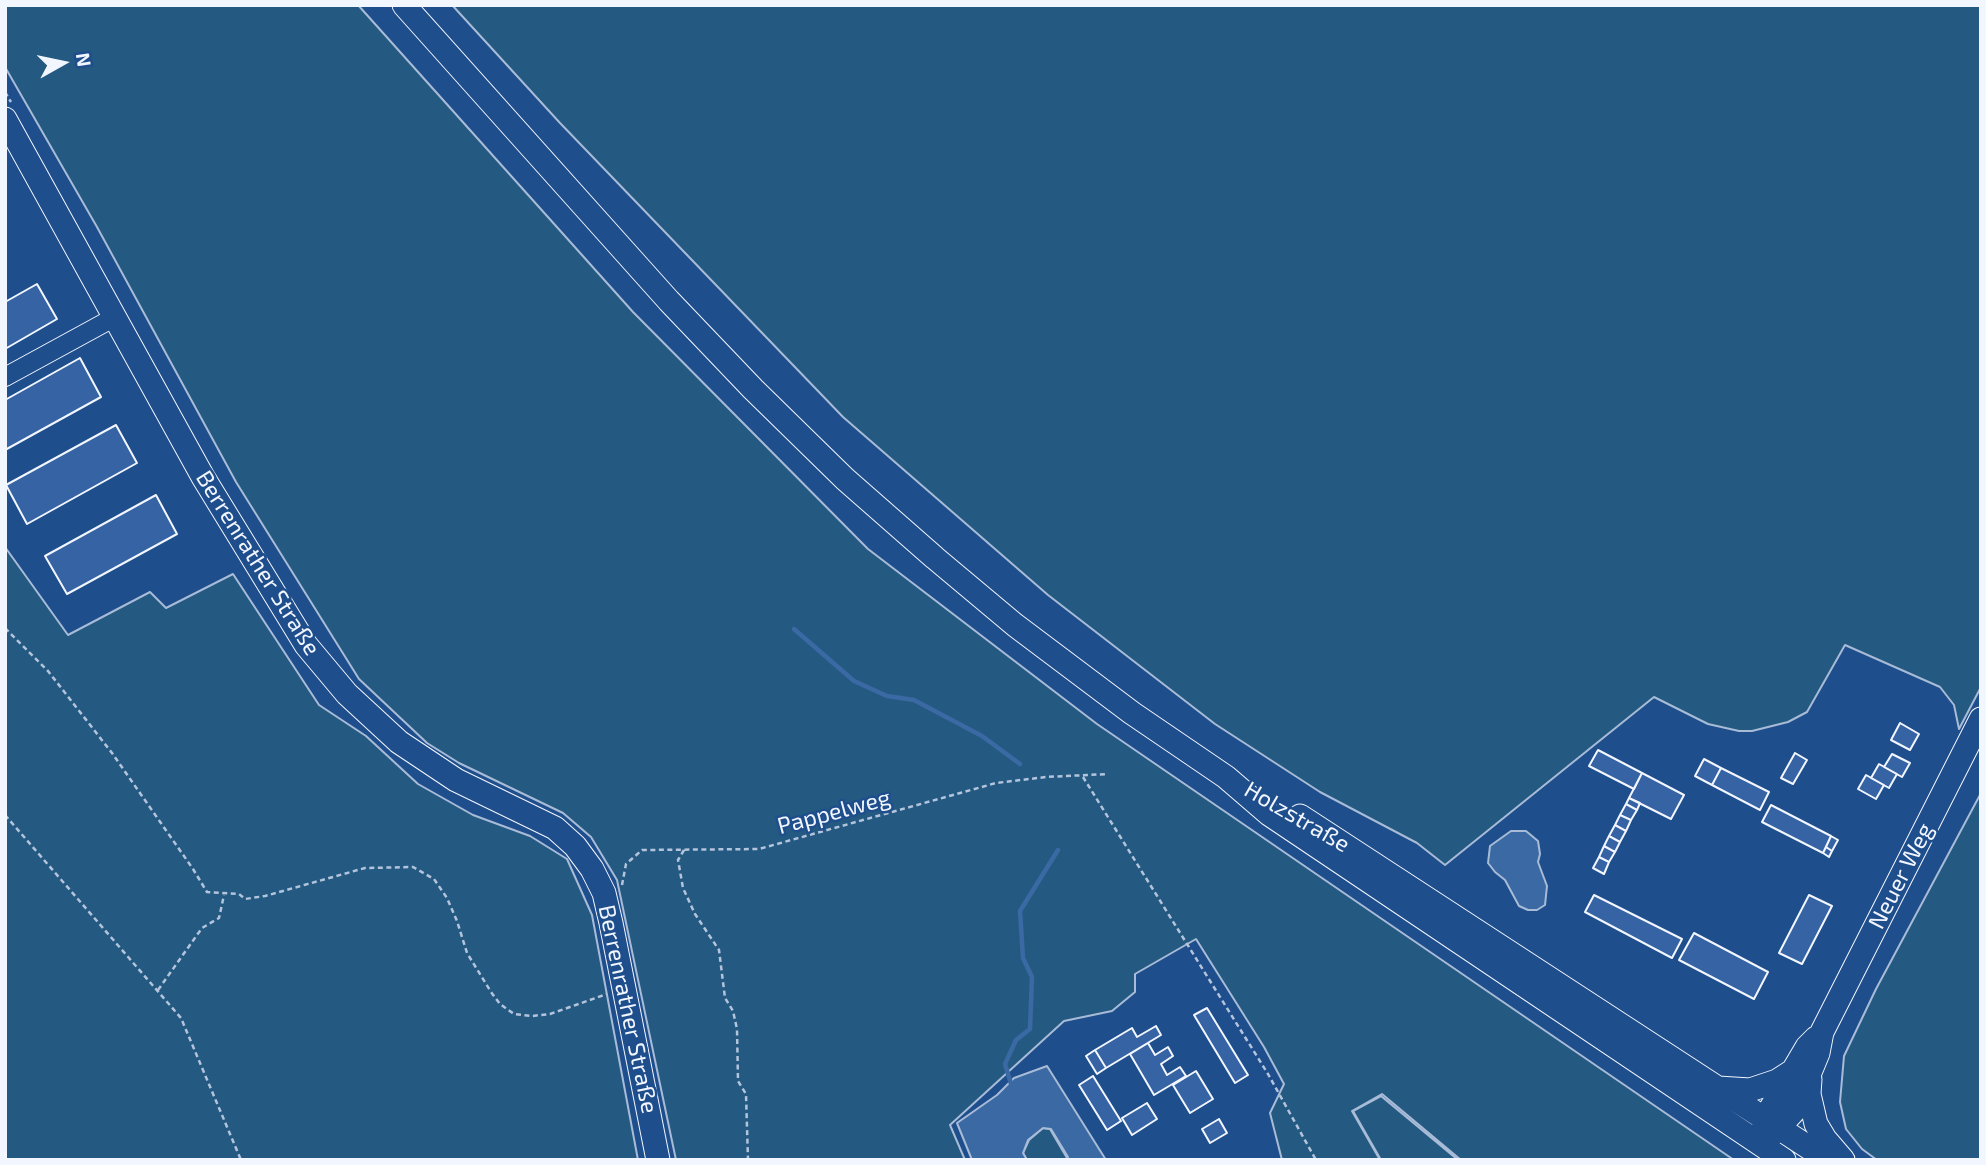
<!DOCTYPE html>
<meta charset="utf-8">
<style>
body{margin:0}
#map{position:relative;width:1986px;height:1165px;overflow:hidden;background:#1f4e8c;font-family:"Exo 2",sans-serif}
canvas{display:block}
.frame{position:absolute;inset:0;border:7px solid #f2f6ff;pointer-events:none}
.north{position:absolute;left:28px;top:28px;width:70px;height:70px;-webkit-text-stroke:5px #1f4e8c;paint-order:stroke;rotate:81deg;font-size:19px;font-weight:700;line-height:28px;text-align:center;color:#f2f6ff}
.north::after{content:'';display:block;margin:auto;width:24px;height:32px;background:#f2f6ff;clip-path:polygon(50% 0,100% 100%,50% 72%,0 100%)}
</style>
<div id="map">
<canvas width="1986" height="1165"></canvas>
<div class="frame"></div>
<div class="north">N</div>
</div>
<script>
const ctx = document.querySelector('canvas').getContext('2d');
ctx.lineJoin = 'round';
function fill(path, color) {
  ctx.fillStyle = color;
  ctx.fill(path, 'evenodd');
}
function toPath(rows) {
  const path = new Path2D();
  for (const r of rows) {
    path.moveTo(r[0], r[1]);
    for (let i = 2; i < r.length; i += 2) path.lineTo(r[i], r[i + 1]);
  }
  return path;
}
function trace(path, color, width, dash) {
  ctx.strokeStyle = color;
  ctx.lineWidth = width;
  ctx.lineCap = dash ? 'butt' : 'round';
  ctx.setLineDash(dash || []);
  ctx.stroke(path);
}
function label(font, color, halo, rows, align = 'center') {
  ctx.font = font + ' "Exo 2",sans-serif';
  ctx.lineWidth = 5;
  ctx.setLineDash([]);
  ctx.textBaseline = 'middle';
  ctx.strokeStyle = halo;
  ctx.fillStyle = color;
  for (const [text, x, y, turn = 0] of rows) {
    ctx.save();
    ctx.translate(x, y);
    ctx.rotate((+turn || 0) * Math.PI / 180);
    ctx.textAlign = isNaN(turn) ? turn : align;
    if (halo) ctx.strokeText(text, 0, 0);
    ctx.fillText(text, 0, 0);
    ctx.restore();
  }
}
const green = toPath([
 [5,5,358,5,633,312,868,549,1097,724,1734,1160,1461,1160,1382,1094,1352,1111,1380,1160,1282,1160,1270,1113,1284,1084,1264,1047,1196,939,1135,974,1135,992,1112,1011,1064,1021,950,1125,965,1160,676,1160,617,880,591,837,563,813,459,763,427,743,359,679,236,482,97,227,5,67,5,5],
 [452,5,1981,5,1981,687,1959,729,1954,705,1940,687,1845,645,1807,712,1788,722,1752,731,1739,731,1708,724,1654,697,1445,865,1417,843,1320,792,1215,724,1048,595,843,417,560,123,452,5],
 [5,547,68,635,150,592,166,608,233,574,319,705,366,736,418,784,473,815,530,836,567,859,592,915,638,1160,5,1160,5,547],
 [1981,793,1981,1160,1877,1160,1862,1149,1846,1129,1840,1102,1844,1056,1876,989,1981,793],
 [1381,1096,1458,1160,1381,1160,1353,1111,1381,1096],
 [1043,1128,1050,1129,1067,1158,1065,1160,1027,1160,1023,1153,1029,1140,1043,1128]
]);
const water = toPath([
 [1511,831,1526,831,1538,841,1540,854,1538,862,1547,886,1545,905,1537,910,1528,910,1519,906,1505,880,1495,872,1488,863,1490,846,1511,831],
 [1047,1066,1106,1160,1066,1160,1068,1157,1051,1129,1043,1128,1028,1140,1023,1153,1027,1160,972,1160,957,1123,997,1095,1014,1078,1047,1066]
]);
const stream = toPath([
 [794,629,854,681,887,696,914,700,982,736,1020,764],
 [1012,1087,1005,1064,1016,1040,1030,1029,1032,977,1023,958,1020,911,1058,850]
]);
const building = toPath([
 [37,284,57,319,5,349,5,302,37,284],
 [80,358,101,397,5,450,5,400,80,358],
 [116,425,137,463,27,524,6,485,116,425],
 [156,495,177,534,67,594,45,556,156,495],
 [1900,723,1919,734,1910,750,1891,740,1900,723],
 [1598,750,1642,773,1634,789,1589,766,1598,750],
 [1795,753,1807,760,1793,784,1781,778,1795,753],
 [1892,754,1910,763,1902,777,1884,767,1892,754],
 [1704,759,1721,768,1712,785,1695,776,1704,759],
 [1879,764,1897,774,1889,788,1871,778,1879,764],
 [1721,768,1769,792,1760,810,1712,785,1721,768],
 [1642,773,1684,795,1671,819,1629,798,1642,773],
 [1866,775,1884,785,1876,799,1858,789,1866,775],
 [1629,798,1640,803,1637,810,1626,804,1629,798],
 [1626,804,1637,810,1631,820,1620,815,1626,804],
 [1771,805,1831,836,1823,853,1762,822,1771,805],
 [1620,815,1631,820,1626,831,1615,825,1620,815],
 [1615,825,1626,831,1620,842,1609,836,1615,825],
 [1609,836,1620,842,1615,852,1604,846,1609,836],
 [1831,836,1838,840,1832,851,1826,847,1831,836],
 [1604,846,1615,852,1609,862,1599,857,1604,846],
 [1826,847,1832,851,1829,857,1823,853,1826,847],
 [1599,857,1609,862,1604,874,1593,868,1599,857],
 [1594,895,1682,939,1672,958,1585,912,1594,895],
 [1809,895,1832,906,1802,964,1779,953,1809,895],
 [1694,933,1768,972,1754,999,1679,960,1694,933],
 [1207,1008,1248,1075,1235,1083,1194,1015,1207,1008],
 [1156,1026,1161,1035,1106,1068,1095,1050,1132,1028,1137,1037,1156,1026],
 [1148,1043,1155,1055,1168,1047,1173,1056,1161,1064,1167,1075,1180,1067,1186,1076,1154,1095,1130,1054,1148,1043],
 [1095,1050,1106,1068,1097,1074,1086,1056,1095,1050],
 [1196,1071,1213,1099,1190,1113,1173,1085,1196,1071],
 [1093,1076,1121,1121,1107,1130,1079,1085,1093,1076],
 [1147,1103,1157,1119,1132,1135,1122,1118,1147,1103],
 [1219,1119,1227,1133,1210,1143,1202,1129,1219,1119]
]);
const path = toPath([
 [5,92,11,102],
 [5,628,48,671,112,753,193,869,207,892,239,894,245,899,265,896,365,868,413,867,434,879,447,898,457,921,467,953,491,992,500,1004,514,1014,532,1016,550,1014,607,994],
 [1083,777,1268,1074,1316,1160],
 [5,815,181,1018,241,1160],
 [684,850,678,860,683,888,695,914,719,950,725,998,733,1011,737,1029,738,1081,746,1094,748,1160],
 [622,885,626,864,642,850,759,849,996,783,1046,777,1108,774],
 [158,990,202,928,219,918,224,895]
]);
const minor = toPath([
 [5,377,115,317]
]);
const major = toPath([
 [404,5,669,301,753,389,845,479,935,558,1015,625,1132,713,1226,777,1269,814,1784,1160],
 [5,119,203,477,306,645,347,694,399,742,456,780,555,828,575,846,592,869,604,893,611,923,658,1160],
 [1300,816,1828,1160],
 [1810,1079,1809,1094,1816,1124,1825,1139,1843,1160],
 [1718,1088,1750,1090,1777,1081,1791,1072],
 [1763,1131,1765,1118,1807,1047,1816,1038],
 [1769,1138,1794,1111,1818,1053,1822,1032,1981,719]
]);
const streetNames = [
 ["Berrenrather Straße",258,563,58],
 ["Pappelweg",834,812,-15],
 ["Holzstraße",1297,817,30],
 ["Neuer Weg",1901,876,-63],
 ["Berrenrather Straße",628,1009,78]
];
fill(green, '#245a82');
trace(green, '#a8bbd7', 2);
fill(water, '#3b69a3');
trace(water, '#a8bbd7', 2);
trace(stream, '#3b69a3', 4.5);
fill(building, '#3563a3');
trace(building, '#f2f6ff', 2);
trace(minor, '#f2f6ff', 20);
trace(major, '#f2f6ff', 25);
trace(path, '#b3c4dc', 2.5, [5, 3.5]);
trace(minor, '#1f4e8c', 18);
trace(major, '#1f4e8c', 23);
label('23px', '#f2f6ff', '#1f4e8c', streetNames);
</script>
